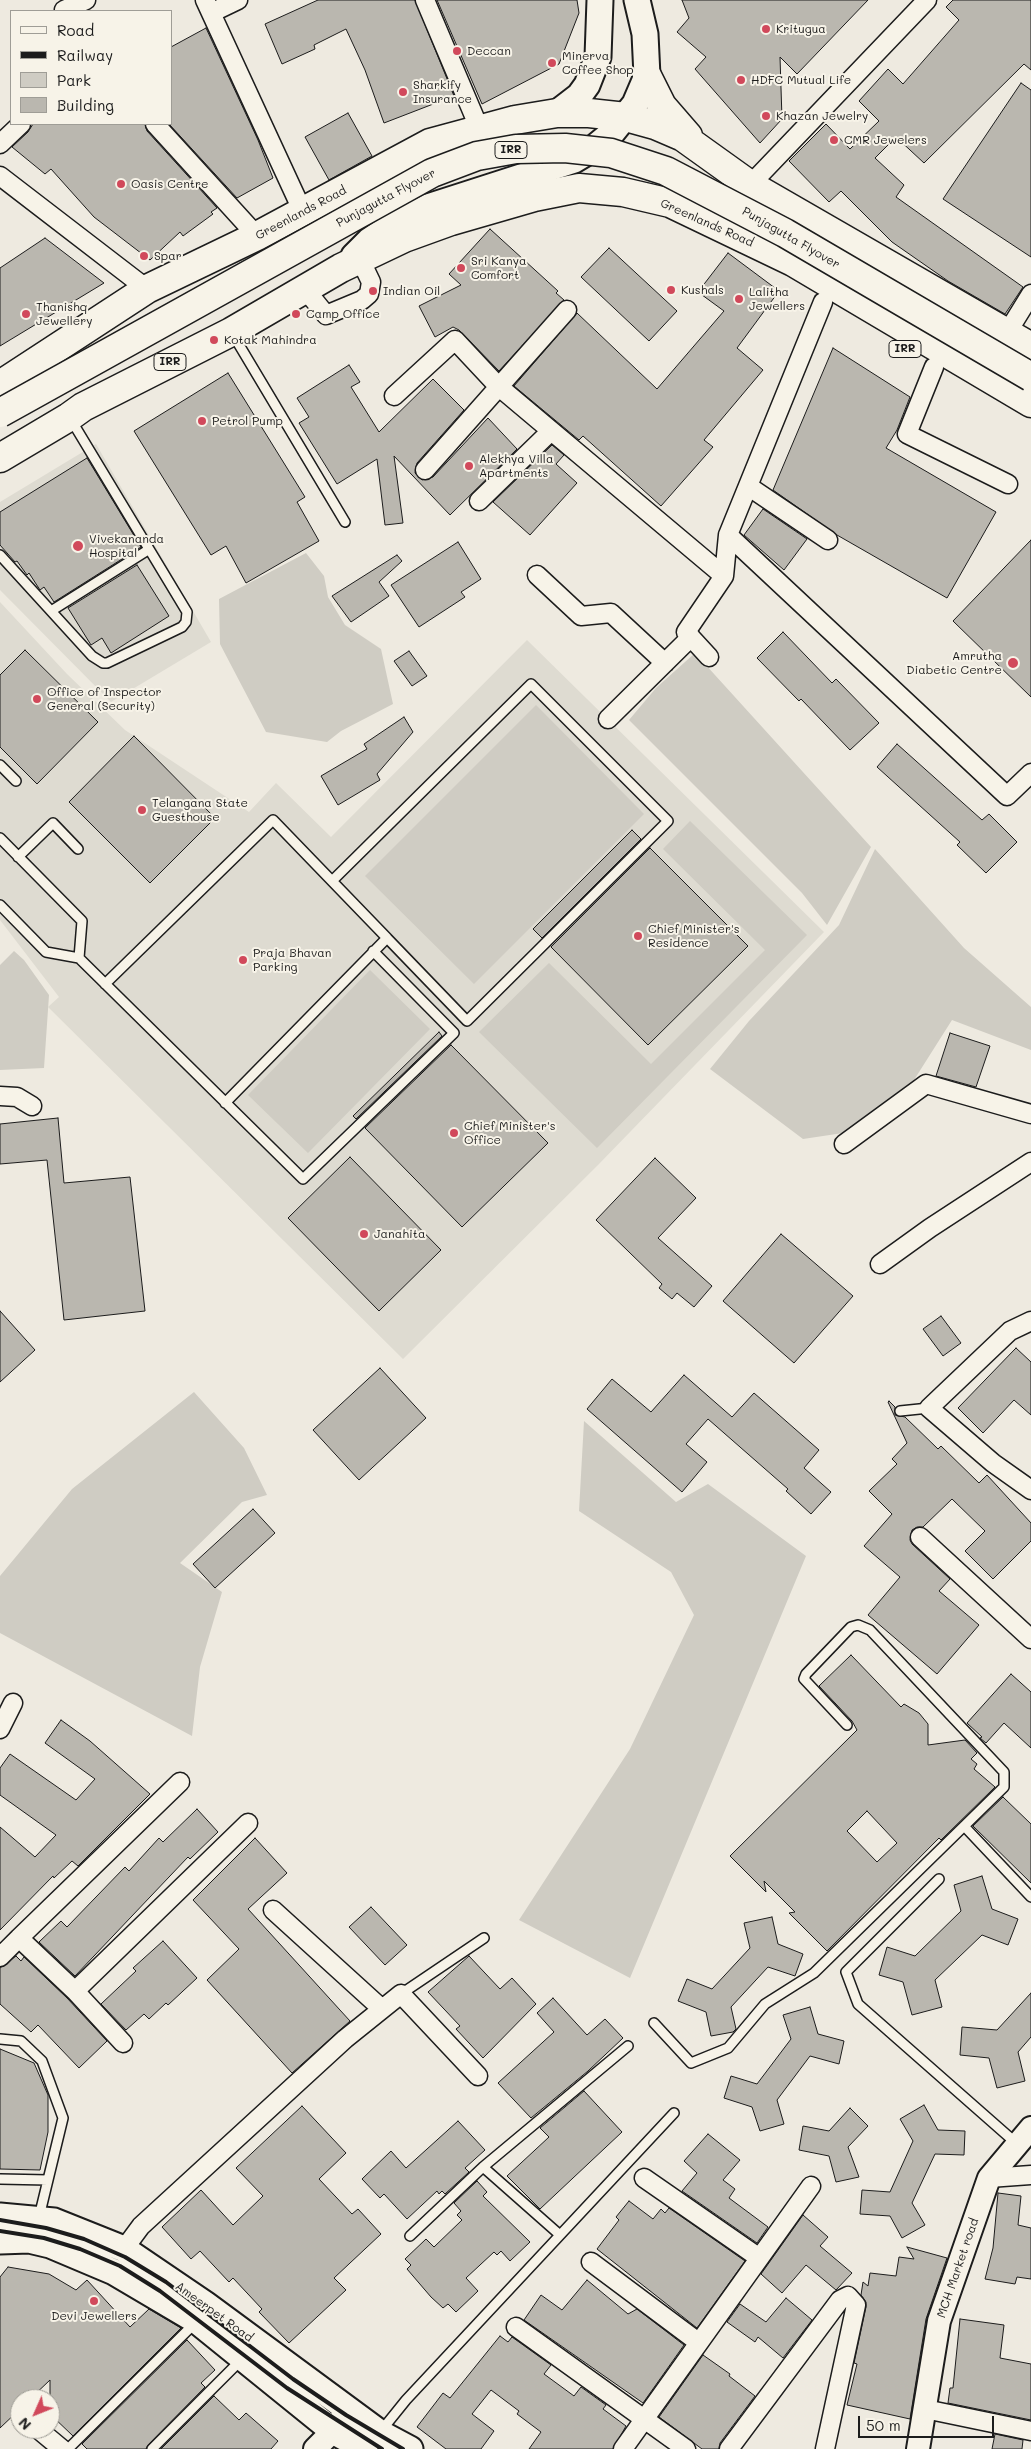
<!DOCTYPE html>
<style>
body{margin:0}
#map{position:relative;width:1031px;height:2449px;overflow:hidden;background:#eeeae0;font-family:Mali,sans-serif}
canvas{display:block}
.legend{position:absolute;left:10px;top:10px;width:162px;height:115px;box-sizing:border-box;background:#f7f3e8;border:1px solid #9f9d96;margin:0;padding:6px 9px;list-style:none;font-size:15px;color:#1c1c1c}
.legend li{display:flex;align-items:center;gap:10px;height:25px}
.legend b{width:25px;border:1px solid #9f9d96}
.north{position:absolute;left:10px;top:2389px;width:50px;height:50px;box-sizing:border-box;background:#f7f3e8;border:1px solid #9f9d96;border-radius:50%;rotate:226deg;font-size:14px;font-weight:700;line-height:20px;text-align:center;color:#1c1c1c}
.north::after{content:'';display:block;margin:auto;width:18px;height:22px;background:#d1495b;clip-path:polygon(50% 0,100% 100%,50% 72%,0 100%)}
.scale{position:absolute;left:858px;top:2416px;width:136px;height:22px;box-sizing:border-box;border:2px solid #1c1c1c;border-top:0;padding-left:6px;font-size:15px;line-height:18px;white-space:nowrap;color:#1c1c1c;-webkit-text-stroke:4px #f7f3e8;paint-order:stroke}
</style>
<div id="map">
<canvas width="1031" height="2449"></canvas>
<ul class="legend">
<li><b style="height:6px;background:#f7f3e8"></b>Road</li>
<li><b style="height:6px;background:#1c1c1c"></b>Railway</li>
<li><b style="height:14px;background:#cfccc3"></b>Park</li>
<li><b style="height:14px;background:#bab7af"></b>Building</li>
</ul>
<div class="north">N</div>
<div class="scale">50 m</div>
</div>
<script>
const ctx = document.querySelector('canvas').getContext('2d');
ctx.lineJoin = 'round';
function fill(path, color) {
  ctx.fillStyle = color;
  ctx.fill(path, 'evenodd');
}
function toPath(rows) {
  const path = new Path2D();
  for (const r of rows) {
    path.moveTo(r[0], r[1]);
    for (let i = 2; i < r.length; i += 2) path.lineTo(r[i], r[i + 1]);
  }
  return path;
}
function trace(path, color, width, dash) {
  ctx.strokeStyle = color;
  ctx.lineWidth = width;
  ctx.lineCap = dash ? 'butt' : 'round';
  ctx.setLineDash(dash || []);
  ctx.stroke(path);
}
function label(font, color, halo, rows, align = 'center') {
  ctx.font = font + ' Mali,sans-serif';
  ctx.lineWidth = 4;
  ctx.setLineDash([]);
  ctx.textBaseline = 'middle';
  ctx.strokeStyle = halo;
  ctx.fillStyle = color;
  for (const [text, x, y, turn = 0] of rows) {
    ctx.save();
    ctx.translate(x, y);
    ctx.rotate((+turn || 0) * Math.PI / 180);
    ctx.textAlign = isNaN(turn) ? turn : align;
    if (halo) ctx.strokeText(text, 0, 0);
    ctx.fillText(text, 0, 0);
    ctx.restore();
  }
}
const built = toPath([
 [96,444,211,642,111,702,0,590,0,502],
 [0,602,67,674,125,730,249,812,276,783,331,837,527,640,824,932,598,1165,403,1359,48,1007,59,997,0,920]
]);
const green = toPath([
 [306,553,324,576,328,597,345,625,381,649,393,704,341,731,327,742,266,732,220,644,219,599],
 [695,653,871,847,827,925,802,893,629,720,656,688],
 [536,705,644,814,474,984,365,876],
 [690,821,807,935,597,1148,479,1032,549,963,651,1064,765,950,663,849],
 [875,849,964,948,1031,1007,1031,1050,952,1020,914,1080,843,1133,803,1139,710,1069,749,1021,839,925],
 [14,951,24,960,49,995,44,1068,0,1070,0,965],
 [370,970,430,1029,308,1153,248,1095],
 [194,1392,244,1448,267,1495,242,1502,180,1563,222,1592,200,1667,192,1736,0,1633,0,1576,72,1489],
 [584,1421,676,1502,708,1484,806,1556,630,1978,519,1920,630,1749,694,1615,671,1572,579,1511]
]);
const building = toPath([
 [318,0,415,0,454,96,384,123,365,70,346,29,314,45,315,49,282,64,265,24,318,0],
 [437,0,577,0,579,13,559,64,482,104,437,0],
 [682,0,868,0,797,74,780,57,782,119,760,143,695,69,706,57,677,32,689,18,682,0],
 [953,0,1031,0,1031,70,1024,64,924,163,896,137,875,158,904,185,896,197,1023,287,1005,314,948,281,892,242,841,191,829,202,789,161,826,124,850,149,879,121,859,101,888,69,903,84,959,20,946,7,953,0],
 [206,28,258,140,273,178,237,198,169,124,171,124,171,47,206,28],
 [1021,83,1031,90,1031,257,943,199,1021,83],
 [348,113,372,156,329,180,305,137,348,113],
 [33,124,145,124,147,131,217,208,211,212,213,214,183,236,180,232,150,260,94,217,51,169,45,174,12,147,28,132,33,124],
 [490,229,558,291,556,293,564,300,499,371,459,330,453,327,435,337,419,306,461,285,449,274,490,229],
 [45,238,104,283,0,346,0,268,45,238],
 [609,248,677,311,649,341,581,277,609,248],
 [728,253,779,291,737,348,763,370,704,440,713,447,661,506,583,436,579,440,514,386,577,313,657,389,724,311,698,292,728,253],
 [833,348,910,397,897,430,886,448,996,512,947,598,837,535,773,490,833,348],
 [349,365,360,382,351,387,379,432,433,379,464,410,417,463,415,473,422,480,433,477,488,418,517,449,450,515,394,456,403,523,385,525,377,459,337,484,299,423,309,417,297,398,349,365],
 [228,373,305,497,297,502,319,541,246,583,226,546,211,555,134,431,228,373],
 [552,445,564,455,556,464,577,483,530,535,493,502,552,445],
 [87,458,141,547,54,602,44,587,40,590,29,573,27,575,17,561,15,562,0,545,0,512,87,458],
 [763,509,807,539,784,570,744,535,763,509],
 [1031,540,1031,697,953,621,1031,540],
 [458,542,481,579,461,592,465,597,419,627,391,585,458,542],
 [397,555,402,561,379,582,389,596,351,622,332,596,397,555],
 [137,565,169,616,111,653,102,638,91,645,68,608,137,565],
 [783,632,832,683,836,679,879,723,850,750,801,699,799,701,757,658,783,632],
 [25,650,98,722,37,784,0,747,0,675,25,650],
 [409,651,427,676,412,686,394,661,409,651],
 [404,717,413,732,377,774,380,780,338,805,321,776,367,749,364,744,404,717],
 [134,736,215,818,150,883,69,802,134,736],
 [897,744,982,820,989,814,1017,842,986,873,957,845,960,842,877,767,897,744],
 [632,830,641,839,542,938,533,929,632,830],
 [650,848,748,946,648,1045,551,947,650,848],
 [439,1032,442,1036,356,1119,353,1116,439,1032],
 [950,1033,990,1046,976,1087,936,1076,950,1033],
 [451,1045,548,1143,462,1227,365,1128,451,1045],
 [58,1118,64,1183,130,1177,145,1311,64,1320,47,1160,0,1164,0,1124,58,1118],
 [350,1157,441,1250,379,1311,288,1218,350,1157],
 [655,1158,696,1198,658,1238,712,1286,694,1307,677,1293,672,1299,659,1288,662,1284,596,1220,655,1158],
 [781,1234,853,1296,794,1363,723,1301,781,1234],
 [0,1311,35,1350,0,1382,0,1311],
 [941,1316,961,1343,943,1356,923,1329,941,1316],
 [1016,1348,1031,1362,1031,1415,1014,1400,983,1433,958,1408,1016,1348],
 [380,1368,426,1418,359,1480,313,1430,380,1368],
 [684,1375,732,1417,754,1393,819,1450,804,1468,831,1492,811,1514,786,1491,788,1489,708,1419,686,1444,707,1462,682,1492,587,1409,612,1379,651,1412,684,1375],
 [889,1401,895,1407,895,1415,905,1417,938,1449,941,1446,979,1483,987,1475,1031,1523,1031,1541,993,1579,965,1551,985,1531,952,1499,923,1527,917,1527,912,1530,910,1540,912,1544,950,1579,939,1591,979,1625,937,1674,868,1615,900,1577,864,1546,892,1514,869,1491,897,1464,892,1459,907,1443,888,1402,889,1401],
 [253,1509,275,1533,215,1588,193,1564,253,1509],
 [851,1655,901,1707,904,1704,919,1713,928,1724,928,1745,965,1740,977,1753,971,1759,977,1764,974,1769,995,1787,941,1840,939,1838,827,1951,789,1913,795,1912,764,1881,766,1892,730,1856,857,1730,852,1721,819,1686,851,1655],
 [867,1811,897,1843,877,1862,847,1831,867,1811],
 [1011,1674,1031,1692,1031,1748,1004,1723,986,1743,980,1738,982,1737,967,1723,1011,1674],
 [61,1720,90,1741,150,1794,78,1866,72,1861,54,1878,53,1876,0,1930,0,1827,35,1857,56,1835,0,1795,0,1768,10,1754,76,1800,95,1779,45,1743,61,1720],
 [1003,1797,1031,1824,1031,1883,973,1826,1003,1797],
 [197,1809,218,1832,190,1859,188,1857,75,1976,39,1942,61,1921,67,1927,125,1867,129,1871,159,1838,163,1842,197,1809],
 [255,1838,287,1873,248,1909,350,2021,292,2073,207,1980,239,1949,193,1900,255,1838],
 [982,1876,992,1909,1018,1919,1008,1945,982,1935,935,1980,942,2007,912,2015,903,1982,879,1975,887,1947,915,1956,961,1911,954,1885,982,1876],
 [371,1907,407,1945,385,1965,349,1927,371,1907],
 [772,1917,778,1944,803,1954,795,1976,768,1967,731,2007,736,2029,733,2032,711,2036,706,2012,678,2001,687,1979,712,1989,750,1948,744,1923,772,1917],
 [163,1941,197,1978,168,2005,166,2003,149,2019,144,2014,126,2030,101,2004,136,1971,133,1968,163,1941],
 [16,1956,21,1961,24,1957,67,1998,107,2041,79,2068,38,2025,31,2032,0,2004,0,1968,16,1956],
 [469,1956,500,1989,512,1978,536,2004,483,2058,456,2029,460,2026,428,1992,469,1956],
 [1031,1993,1031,2037,1018,2052,1025,2081,997,2088,989,2058,960,2055,962,2027,997,2030,1031,1993],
 [553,1998,587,2035,605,2019,623,2038,588,2071,531,2118,498,2083,554,2032,537,2013,553,1998],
 [810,2007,818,2034,844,2041,839,2064,810,2056,777,2100,784,2124,760,2131,752,2107,724,2098,731,2076,757,2084,791,2039,783,2015,810,2007],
 [0,2049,34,2063,48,2095,48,2132,40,2170,0,2169,0,2049],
 [584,2091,622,2132,540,2209,507,2176,549,2137,540,2128,584,2091],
 [924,2105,938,2130,965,2131,964,2155,935,2154,912,2203,925,2225,902,2238,890,2216,860,2214,862,2190,890,2192,913,2141,900,2119,924,2105],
 [302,2106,346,2153,319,2179,352,2214,358,2209,381,2234,334,2278,346,2290,289,2343,259,2312,262,2309,233,2278,229,2282,200,2251,191,2259,162,2227,201,2190,233,2225,263,2196,236,2168,302,2106],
 [850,2108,868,2126,848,2147,859,2177,836,2182,829,2156,799,2150,803,2126,829,2131,850,2108],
 [458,2121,485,2150,465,2168,469,2172,445,2194,442,2191,439,2194,437,2191,407,2219,384,2194,380,2198,362,2179,391,2151,406,2168,458,2121],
 [708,2134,740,2160,723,2180,735,2189,729,2198,768,2227,757,2243,682,2191,697,2173,684,2161,708,2134],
 [477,2181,487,2192,483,2196,530,2242,510,2261,501,2251,497,2255,494,2252,466,2278,478,2291,456,2312,448,2304,443,2308,431,2297,407,2269,411,2265,405,2259,426,2239,434,2247,462,2220,457,2215,461,2211,454,2203,477,2181],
 [998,2193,1021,2196,1018,2225,1031,2228,1031,2279,1017,2277,1015,2284,985,2279,993,2248,998,2193],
 [629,2201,653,2219,661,2209,665,2213,669,2208,745,2261,697,2328,597,2249,619,2220,616,2217,629,2201],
 [803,2215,828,2237,820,2246,852,2273,836,2290,806,2265,782,2293,761,2274,803,2215],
 [907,2247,947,2258,926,2319,910,2419,847,2405,857,2364,854,2363,866,2307,866,2302,861,2295,863,2282,868,2286,870,2273,896,2276,899,2257,914,2259,907,2247],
 [8,2267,49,2274,76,2290,87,2280,130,2327,149,2309,181,2328,73,2436,50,2414,50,2380,30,2399,20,2399,20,2409,0,2428,0,2277,8,2267],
 [587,2280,628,2314,637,2309,684,2345,643,2403,524,2320,541,2295,562,2310,587,2280],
 [786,2298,812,2320,783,2358,758,2337,755,2342,727,2322,740,2304,766,2322,786,2298],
 [960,2319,1004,2325,1000,2358,1031,2364,1031,2420,948,2403,950,2388,953,2388,960,2319],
 [500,2336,508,2342,512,2337,551,2365,544,2374,574,2396,581,2387,606,2405,603,2409,626,2426,613,2449,529,2449,541,2432,517,2414,519,2411,491,2390,472,2414,494,2431,481,2449,446,2449,417,2427,443,2393,450,2398,500,2336],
 [187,2340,215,2370,201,2383,205,2387,148,2445,146,2449,87,2449,82,2444,187,2340],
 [703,2355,730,2374,729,2376,755,2396,720,2443,719,2449,702,2449,659,2417,703,2355],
 [214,2396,239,2420,246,2413,278,2441,271,2449,161,2449,214,2396],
 [995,2434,1023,2440,1022,2449,992,2449,995,2434]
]);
const service = toPath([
 [232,333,345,522],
 [0,555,92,656,103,663,107,663,182,627,186,622,187,612,70,418],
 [51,611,148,550],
 [0,765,16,781],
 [0,838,82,921,79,958],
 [18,857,53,823,78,849],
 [0,905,46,952,79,958,303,1179,454,1033,373,951],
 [105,984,273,820,387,938],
 [225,1103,387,938,467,1021,668,821,531,684,332,881],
 [900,1411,929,1408],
 [964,1826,1031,1897],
 [939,1879,846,1972,858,2004,1016,2143],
 [401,1994,484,1938],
 [654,2023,691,2063,728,2048,765,2004,814,1973,1004,1787,1004,1772,870,1630,858,1625,851,1627,806,1674,804,1679,847,1725],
 [0,2039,21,2041,42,2061,63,2118,39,2217],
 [483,2167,560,2235],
 [0,2179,48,2180],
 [410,2236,483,2167,628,2046],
 [381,2431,406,2400,674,2113],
 [68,2449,196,2322],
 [152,2449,242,2359]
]);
const minor = toPath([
 [205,0,302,210],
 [425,0,480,130],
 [64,10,86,0],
 [211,13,238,0],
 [155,124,257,236],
 [0,144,21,124],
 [0,176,147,289],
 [750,185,927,0],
 [305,289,326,315,362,300,369,294,371,282,360,259],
 [1007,333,1031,294],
 [934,367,907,434,1008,484],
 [394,396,455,340,498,386,724,576],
 [425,470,567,310],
 [748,486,828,540],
 [479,501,551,431],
 [728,535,1007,796,1031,773],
 [537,575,581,616,611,613,665,663],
 [709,657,686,632,724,576,728,535,823,302],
 [608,719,691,637],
 [0,1096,17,1097,32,1106],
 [844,1144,926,1084,1031,1114],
 [880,1264,930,1228,1031,1162],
 [1031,1321,1010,1331,929,1408,993,1463,1031,1490],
 [920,1537,1031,1639],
 [0,1729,13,1703],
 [273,1910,382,2009],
 [19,1938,180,1782],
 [0,1957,19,1938,75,1991,248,1823],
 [75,1991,123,2043],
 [644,2178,758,2257],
 [989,2178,1031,2175],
 [124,2249,141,2226,345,2039,401,1994,478,2076],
 [591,2262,698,2342],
 [516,2327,686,2449],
 [925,2409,1031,2431],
 [38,2429,62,2449],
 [623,2449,811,2186],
 [729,2449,840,2300,848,2296,856,2305,825,2449]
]);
const tertiary = toPath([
 [315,2449,333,2431,347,2410],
 [918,2449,939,2321,989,2178,1031,2128]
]);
const secondary = toPath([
 [557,113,579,96,587,85,598,57,600,0],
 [354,256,369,241,396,223,428,207,574,160,594,148,611,134,635,104,647,76,645,34,637,0],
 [0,2216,54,2221,124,2249,205,2304,380,2433,410,2449],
 [0,2241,29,2240,50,2245,114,2272,197,2321,333,2431,365,2449]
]);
const primary = toPath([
 [647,76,662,106,688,136],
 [0,385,147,289,257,236,430,143,515,120,557,113,589,113,626,117,655,125,683,137,750,185,1031,347],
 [0,458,69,417,83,407,231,332,341,268,404,238,451,221,534,197,579,188,623,192,670,203,793,262,1031,403]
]);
const rail = toPath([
 [0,2220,46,2228,84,2239,125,2257,166,2282,293,2379,346,2415,403,2449],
 [0,2231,44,2238,80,2249,120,2266,160,2291,287,2388,382,2449]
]);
const primaryBridge = toPath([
 [0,413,432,173,477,156,516,149,565,148,611,153,666,171,785,233,1031,377]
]);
const markers = [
 [766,29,5,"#d1495b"],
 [457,51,5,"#d1495b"],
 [552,63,5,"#d1495b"],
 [741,80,5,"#d1495b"],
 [403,92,5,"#d1495b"],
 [766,116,5,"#d1495b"],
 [834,140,5,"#d1495b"],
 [121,184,5,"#d1495b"],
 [144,256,5,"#d1495b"],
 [461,268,5,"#d1495b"],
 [671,290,5,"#d1495b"],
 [373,291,5,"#d1495b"],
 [739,299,5,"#d1495b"],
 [26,314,5,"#d1495b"],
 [296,314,5,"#d1495b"],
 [214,340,5,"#d1495b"],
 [202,421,5,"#d1495b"],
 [469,466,5,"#d1495b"],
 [78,546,6,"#d1495b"],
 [1013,663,6,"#d1495b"],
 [37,699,5,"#d1495b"],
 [142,810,5,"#d1495b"],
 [638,936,5,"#d1495b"],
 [243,960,5,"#d1495b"],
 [454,1133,5,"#d1495b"],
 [364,1234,5,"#d1495b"],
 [94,2301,5,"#d1495b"]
];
const shields = [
 [511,150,32],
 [905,349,32],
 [170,362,32]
];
const shieldNames = [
 ["IRR",511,150],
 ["IRR",905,349],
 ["IRR",170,362]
];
const poiNames = [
 ["Kritugua",776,29],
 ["Deccan",467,51],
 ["Minerva",562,56],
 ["Coffee Shop",562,70],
 ["HDFC Mutual Life",751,80],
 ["Sharkify",413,85],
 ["Insurance",413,99],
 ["Khazan Jewelry",776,116],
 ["CMR Jewelers",844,140],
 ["Oasis Centre",131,184],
 ["Spar",154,256],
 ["Sri Kanya",471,261],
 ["Comfort",471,275],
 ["Kushals",681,290],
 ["Indian Oil",383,291],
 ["Lalitha",749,292],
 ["Jewellers",749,306],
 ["Thanishq",36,307],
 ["Jewellery",36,321],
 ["Camp Office",306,314],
 ["Kotak Mahindra",224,340],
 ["Petrol Pump",212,421],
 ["Alekhya Villa",479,459],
 ["Apartments",479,473],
 ["Vivekananda",89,539],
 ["Hospital",89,553],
 ["Amrutha",1002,656,"right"],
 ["Diabetic Centre",1002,670,"right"],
 ["Office of Inspector",47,692],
 ["General (Security)",47,706],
 ["Telangana State",152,803],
 ["Guesthouse",152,817],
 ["Chief Minister's",648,929],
 ["Residence",648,943],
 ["Praja Bhavan",253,953],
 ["Parking",253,967],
 ["Chief Minister's",464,1126],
 ["Office",464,1140],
 ["Janahita",374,1234],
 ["Devi Jewellers",94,2316,"center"]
];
const streetNames = [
 ["Punjagutta Flyover",386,198,-28],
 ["Greenlands Road",301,213,-28],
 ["Greenlands Road",707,223,24],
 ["Punjagutta Flyover",791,238,30],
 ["MCH Market road",958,2268,-71],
 ["Ameerpet Road",214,2312,36]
];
fill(built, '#dedbd1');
fill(green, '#cfccc3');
fill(building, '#bab7af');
trace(building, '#1c1c1c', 1);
trace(service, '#1c1c1c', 12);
trace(minor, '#1c1c1c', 21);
trace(tertiary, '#1c1c1c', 26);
trace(secondary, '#1c1c1c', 29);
trace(primary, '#1c1c1c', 31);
trace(service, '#f7f3e8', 9);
trace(minor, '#f7f3e8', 18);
trace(tertiary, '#f7f3e8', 22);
trace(secondary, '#f7f3e8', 25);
trace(primary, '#f7f3e8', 28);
trace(rail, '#1c1c1c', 4);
trace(primaryBridge, '#1c1c1c', 31, []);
trace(primaryBridge, '#f7f3e8', 28);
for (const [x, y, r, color] of markers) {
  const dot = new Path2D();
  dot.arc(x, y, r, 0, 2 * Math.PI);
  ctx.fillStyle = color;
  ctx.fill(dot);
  trace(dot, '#f7f3e8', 2);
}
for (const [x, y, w] of shields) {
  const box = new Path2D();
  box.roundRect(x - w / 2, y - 8.5, w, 17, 4);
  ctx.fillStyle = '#f7f3e8';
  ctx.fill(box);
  trace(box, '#1c1c1c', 1);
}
label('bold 11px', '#1c1c1c', null, shieldNames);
label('12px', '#1c1c1c', '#f7f3e8', poiNames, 'left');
label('12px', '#1c1c1c', '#f7f3e8', streetNames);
</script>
